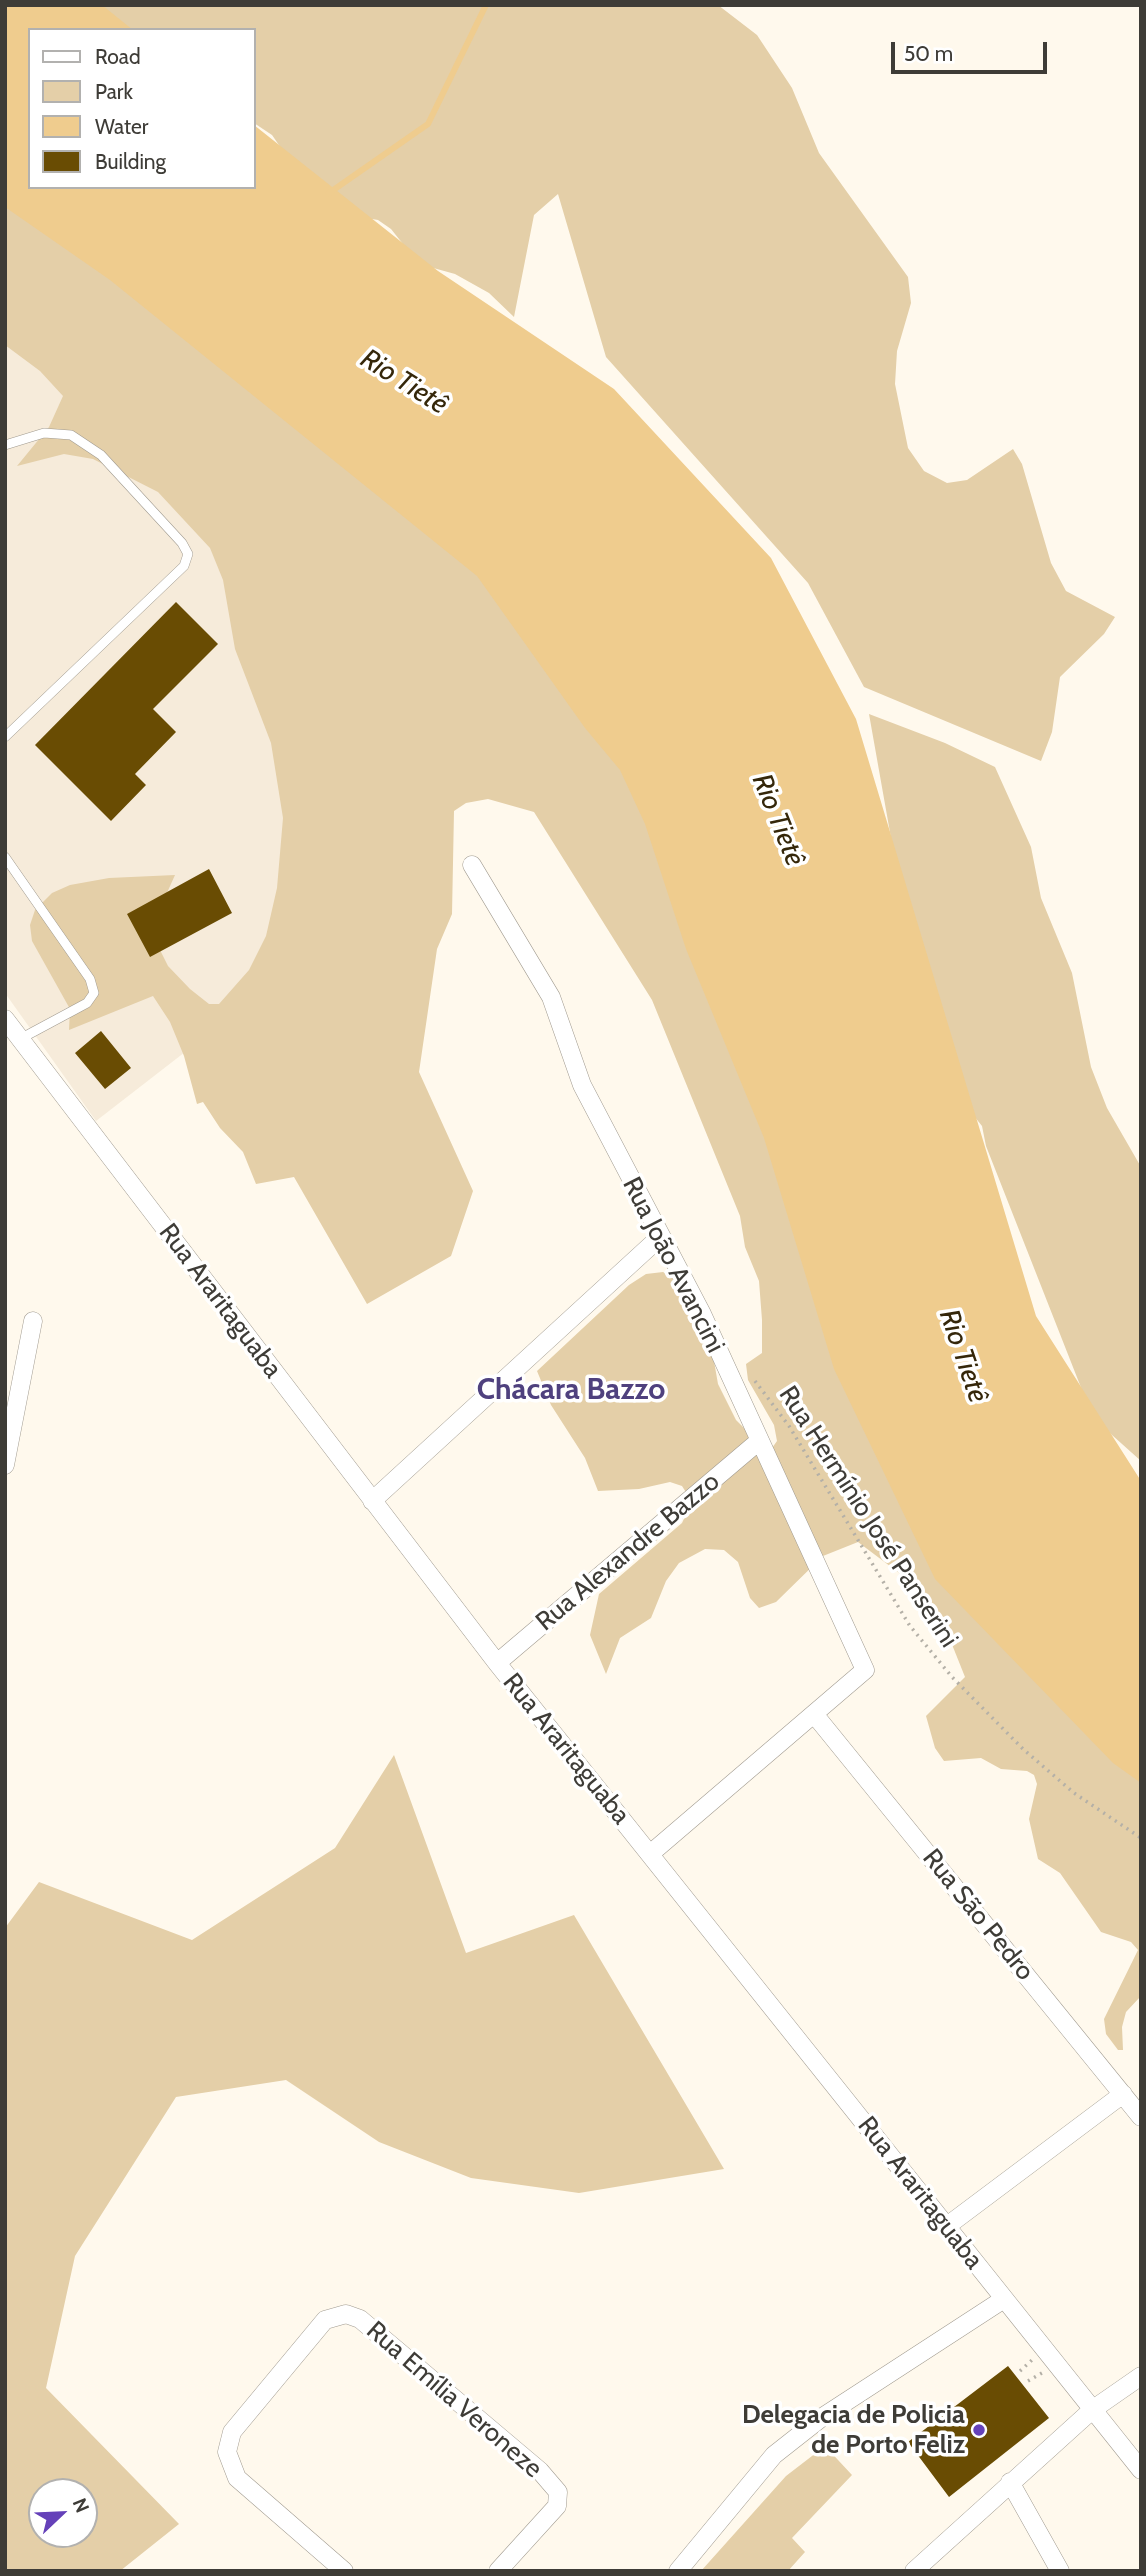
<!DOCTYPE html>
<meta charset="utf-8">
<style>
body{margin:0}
#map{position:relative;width:1146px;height:2576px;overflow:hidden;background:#fff9ed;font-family:Cabin,sans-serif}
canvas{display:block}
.frame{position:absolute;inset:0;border:7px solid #3e3c37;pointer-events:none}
.legend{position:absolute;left:28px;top:28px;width:228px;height:161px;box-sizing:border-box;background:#fff;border:2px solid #b2b1af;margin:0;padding:9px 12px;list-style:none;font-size:21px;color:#3e3c37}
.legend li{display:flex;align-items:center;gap:14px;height:35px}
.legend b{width:35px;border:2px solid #b2b1af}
.north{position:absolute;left:28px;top:2478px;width:70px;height:70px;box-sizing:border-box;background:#fff;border:2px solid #b2b1af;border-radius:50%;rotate:67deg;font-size:19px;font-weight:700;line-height:28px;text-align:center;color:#3e3c37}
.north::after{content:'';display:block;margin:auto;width:24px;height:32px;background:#6541b9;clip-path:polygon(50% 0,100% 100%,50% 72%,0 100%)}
.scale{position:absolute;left:891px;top:42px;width:156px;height:32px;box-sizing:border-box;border:4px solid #3e3c37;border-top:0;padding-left:9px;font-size:21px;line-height:24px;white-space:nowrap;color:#3e3c37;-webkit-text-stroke:5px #fff;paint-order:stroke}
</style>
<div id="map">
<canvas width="1146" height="2576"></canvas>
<div class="frame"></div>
<ul class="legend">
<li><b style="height:9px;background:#fff"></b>Road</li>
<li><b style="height:19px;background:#e4cfa8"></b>Park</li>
<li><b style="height:19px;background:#efcc8e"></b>Water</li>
<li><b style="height:19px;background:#694c03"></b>Building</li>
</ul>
<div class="north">N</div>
<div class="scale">50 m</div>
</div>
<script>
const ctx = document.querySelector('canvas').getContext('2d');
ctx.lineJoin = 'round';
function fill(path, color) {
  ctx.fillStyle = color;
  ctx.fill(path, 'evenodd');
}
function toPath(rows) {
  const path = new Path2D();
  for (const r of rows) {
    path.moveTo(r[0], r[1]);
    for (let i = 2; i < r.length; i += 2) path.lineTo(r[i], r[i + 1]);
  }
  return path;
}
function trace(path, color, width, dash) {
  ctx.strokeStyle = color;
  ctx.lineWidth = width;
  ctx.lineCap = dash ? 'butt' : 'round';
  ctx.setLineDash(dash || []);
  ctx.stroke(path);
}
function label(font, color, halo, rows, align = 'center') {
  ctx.font = font + ' Cabin,sans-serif';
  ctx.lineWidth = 7;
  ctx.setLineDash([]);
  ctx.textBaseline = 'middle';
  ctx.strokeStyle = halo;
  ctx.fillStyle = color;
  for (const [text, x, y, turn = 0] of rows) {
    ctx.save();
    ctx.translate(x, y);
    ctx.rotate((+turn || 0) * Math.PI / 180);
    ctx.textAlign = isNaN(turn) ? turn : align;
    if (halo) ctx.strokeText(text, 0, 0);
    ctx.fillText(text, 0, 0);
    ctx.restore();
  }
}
const built = toPath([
 [5,304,229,514,299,680,278,980,96,1121,5,993]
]);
const green = toPath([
 [102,5,718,5,757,35,792,88,819,153,908,277,911,303,897,351,895,384,908,448,924,471,947,483,967,480,1013,449,1022,464,1051,563,1066,591,1115,617,1104,634,1060,677,1052,732,1041,761,864,687,808,583,606,357,558,194,534,215,514,317,489,293,455,274,419,264,391,229,378,220,313,209,292,164,272,135,254,123,254,30,122,30],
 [5,175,574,604,1141,1669,1141,1996,1126,2012,1122,2027,1123,2050,1118,2050,1106,2034,1104,2019,1138,1950,1131,1942,1101,1932,1060,1873,1038,1859,1029,1819,1037,1784,1034,1775,1027,1771,1001,1769,981,1758,944,1761,935,1748,926,1716,965,1677,949,1637,915,1585,858,1542,823,1556,776,1602,759,1608,750,1598,738,1562,724,1550,705,1549,679,1563,666,1581,651,1618,620,1638,606,1674,590,1635,599,1594,682,1523,689,1508,689,1497,682,1486,670,1482,639,1489,598,1491,585,1458,551,1405,537,1371,629,1285,646,1274,663,1272,679,1281,711,1344,718,1384,736,1420,763,1447,772,1448,777,1441,774,1425,748,1380,746,1364,762,1353,762,1320,759,1281,745,1247,740,1216,652,1000,534,812,488,799,466,803,454,811,452,914,437,949,419,1072,473,1191,451,1256,367,1304,294,1177,256,1184,243,1152,220,1128,203,1102,197,1104,184,1056,170,1022,153,996,69,1030,70,1009,32,941,30,925,35,910,52,893,70,885,109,878,175,875,157,915,158,946,168,966,190,989,209,1004,219,1004,249,970,266,936,277,888,283,818,271,743,235,649,223,580,210,548,158,492,93,459,64,454,17,466,49,427,63,396,40,371,5,345],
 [869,714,945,743,995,767,1031,847,1041,898,1072,973,1091,1067,1107,1108,1141,1167,1141,1461,1093,1418,986,1146,982,1126,966,1106,902,900],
 [394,1755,466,1953,574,1915,724,2169,579,2193,471,2178,379,2142,286,2080,176,2097,75,2256,46,2388,179,2524,120,2571,5,2571,5,1928,39,1882,192,1940,335,1848],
 [84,2492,84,2534,42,2534,42,2492],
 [825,2446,852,2475,792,2538,805,2552,788,2571,701,2571,786,2476]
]);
const water = toPath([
 [5,5,102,5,133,30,30,30,30,187,254,187,254,125,438,271,614,389,771,558,856,719,1036,1316,1141,1481,1141,1783,1113,1763,935,1579,834,1369,764,1138,686,949,645,824,620,770,585,728,477,576,110,280,5,207]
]);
const stream = toPath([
 [329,193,428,124,486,5]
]);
const building = toPath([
 [176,602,218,644,153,709,176,732,135,774,146,785,111,821,35,745],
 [209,869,232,913,150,957,127,914],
 [101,1031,131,1068,105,1089,75,1053],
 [1008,2366,1049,2418,949,2497,908,2442]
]);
const path = toPath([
 [755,1381,789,1426,910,1626,952,1677,1023,1749,1074,1793,1141,1838],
 [1020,2371,1032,2360],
 [1028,2381,1042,2373]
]);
const service = toPath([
 [5,445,44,433,71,435,101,455,182,543,188,554,184,566,5,737],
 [5,857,90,979,94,993,87,1003,20,1039]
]);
const minor = toPath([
 [472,865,551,997,582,1085,702,1314,865,1670,650,1854],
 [5,1019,497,1663,1141,2470],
 [5,1465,33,1321],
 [372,1501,660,1237],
 [497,1663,759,1441],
 [814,1714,1141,2117],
 [947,2226,1123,2094],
 [1010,2482,1060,2571],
 [344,2571,237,2478,227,2452,232,2432,325,2320,346,2314,360,2319,540,2471,558,2492,557,2506,498,2571],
 [678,2571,774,2455,821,2418,1004,2299],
 [914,2571,1092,2410,1141,2376]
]);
const markers = [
 [979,2430,7,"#6541b9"]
];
const streetNames = [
 ["Rua João Avancini",673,1265,63],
 ["Rua Araritaguaba",220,1301,53],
 ["Rua Hermínio José Panserini",868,1517,57],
 ["Rua Alexandre Bazzo",628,1552,-40],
 ["Rua Araritaguaba",566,1749,51],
 ["Rua São Pedro",978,1915,51],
 ["Rua Araritaguaba",920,2193,52],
 ["Rua Emília Veroneze",454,2400,41]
];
const poiNames = [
 ["Delegacia de Policia",965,2415],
 ["de Porto Feliz",965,2445]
];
const waterNames = [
 ["Rio Tietê",404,382,32],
 ["Rio Tietê",778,820,68],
 ["Rio Tietê",963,1356,71]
];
const quarterNames = [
 ["Chácara Bazzo",571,1390]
];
fill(built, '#f6ebda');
fill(green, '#e4cfa8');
fill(water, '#efcc8e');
trace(stream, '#efcc8e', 6);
fill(building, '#694c03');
trace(service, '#a19b90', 10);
trace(minor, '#a19b90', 19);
trace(path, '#b4b0a7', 3.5, [2, 5]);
trace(service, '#fff', 9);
trace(minor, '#fff', 18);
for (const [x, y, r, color] of markers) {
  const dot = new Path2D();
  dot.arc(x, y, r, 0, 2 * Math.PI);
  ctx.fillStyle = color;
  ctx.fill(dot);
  trace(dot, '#fff', 2.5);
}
label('26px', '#3e3c37', '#fff', streetNames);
label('bold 26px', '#3e3c37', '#fff', poiNames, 'right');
label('italic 28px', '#35270a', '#fff', waterNames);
label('bold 30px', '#4f417e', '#fff', quarterNames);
</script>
